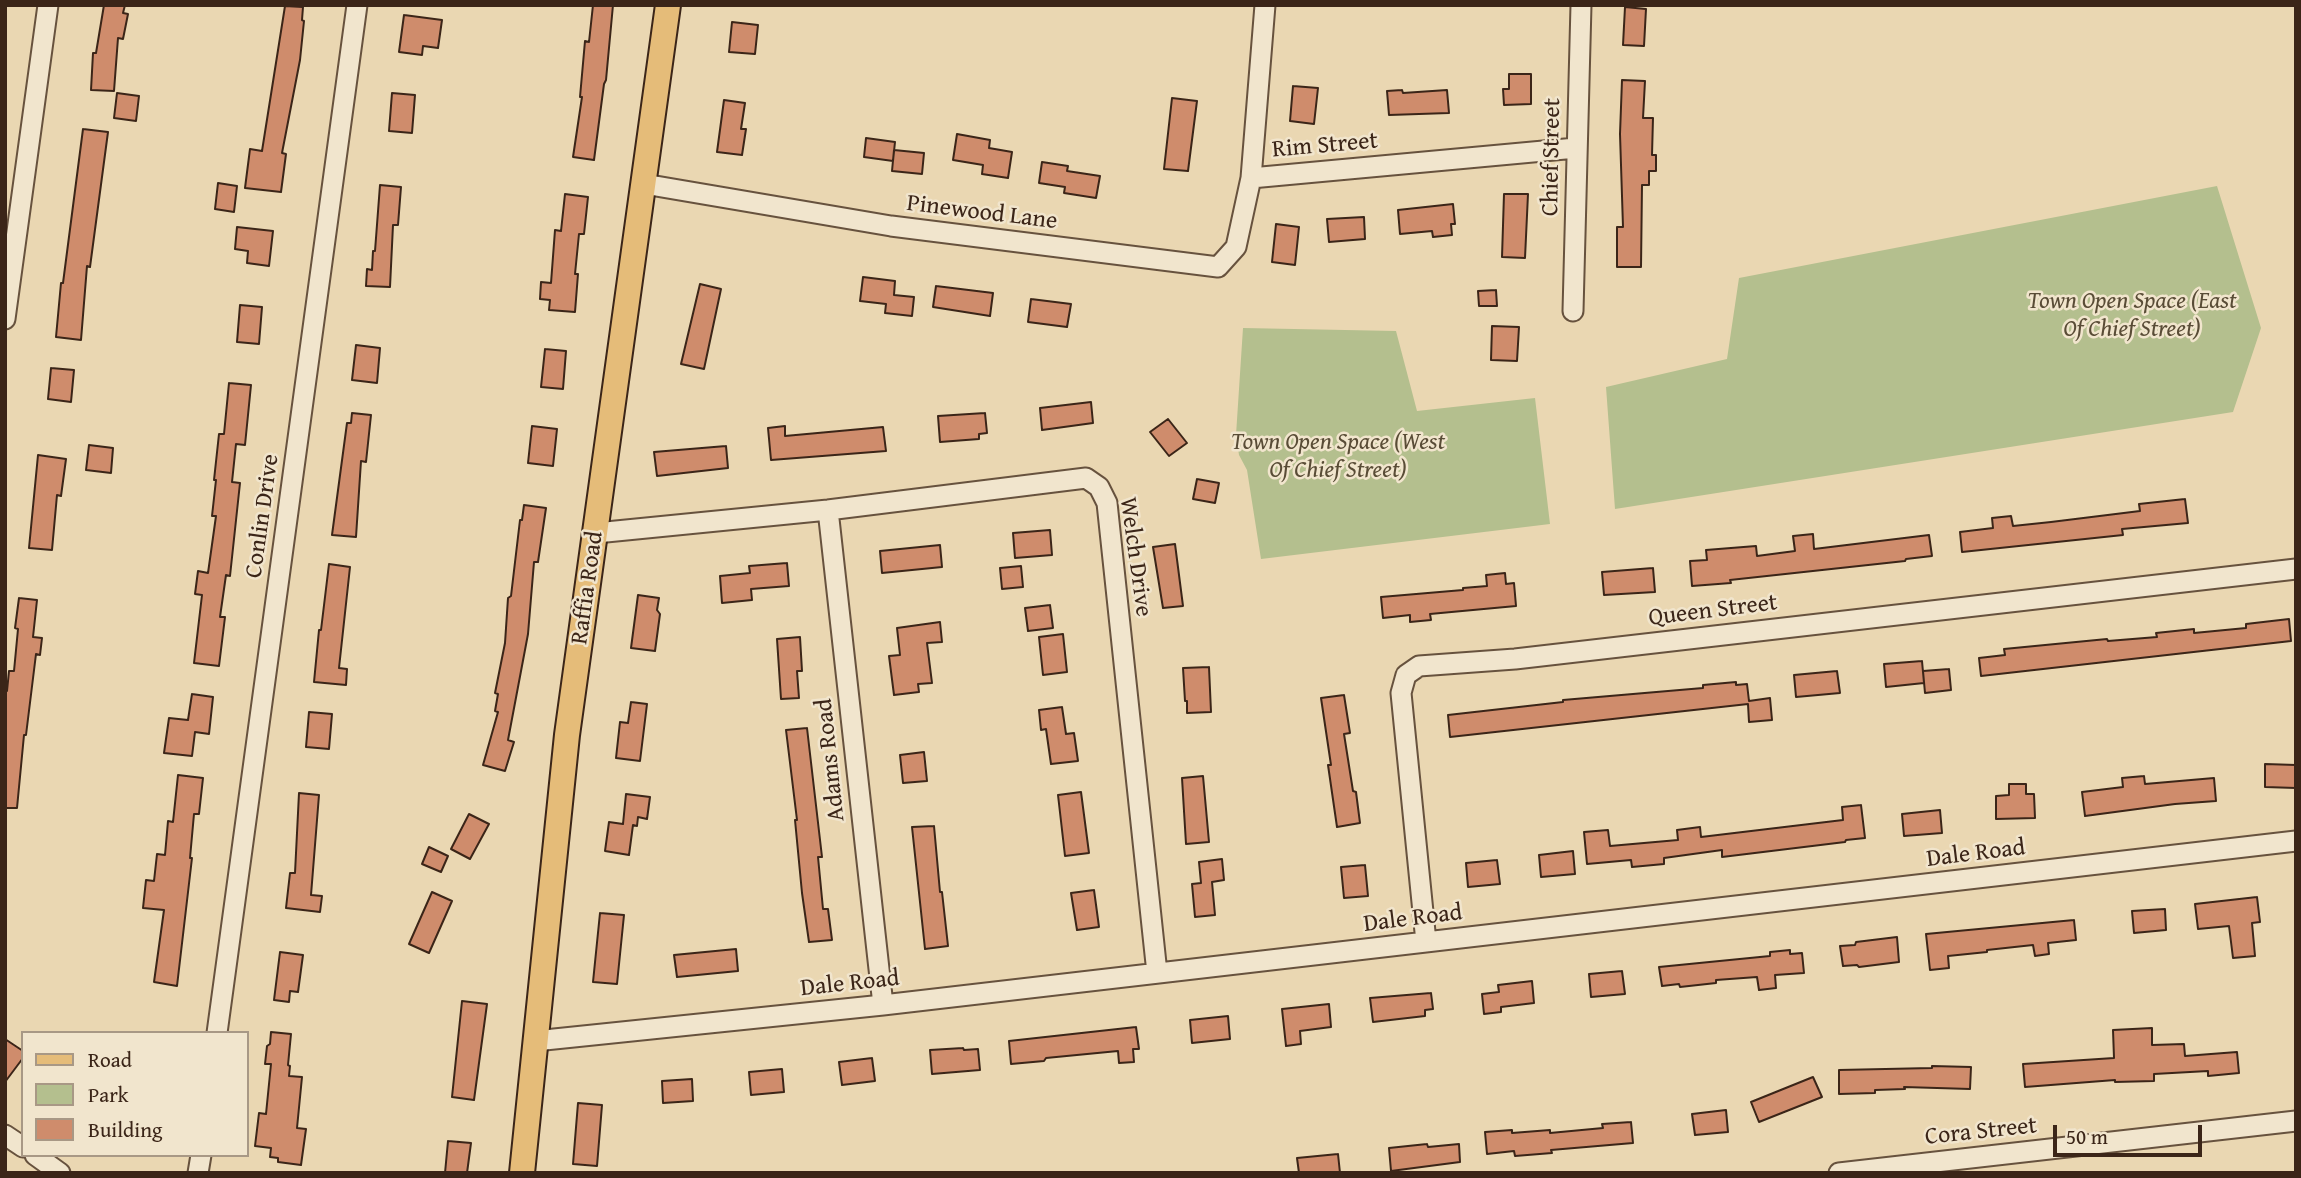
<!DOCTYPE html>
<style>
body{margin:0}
#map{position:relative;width:2301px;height:1178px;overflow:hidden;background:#ead7b2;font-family:"Gentium Book Plus",serif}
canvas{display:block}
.frame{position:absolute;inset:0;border:7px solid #3b2518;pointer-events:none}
.legend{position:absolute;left:21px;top:1031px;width:228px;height:126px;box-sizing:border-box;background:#f1e5cd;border:2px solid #a89885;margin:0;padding:9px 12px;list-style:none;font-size:21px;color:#3b2518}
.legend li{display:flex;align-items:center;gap:14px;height:35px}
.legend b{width:35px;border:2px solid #a89885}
.scale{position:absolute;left:2053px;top:1125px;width:149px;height:32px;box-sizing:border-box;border:4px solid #3b2518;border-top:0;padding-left:9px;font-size:21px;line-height:24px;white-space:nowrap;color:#3b2518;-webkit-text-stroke:5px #f1e5cd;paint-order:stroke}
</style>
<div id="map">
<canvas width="2301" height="1178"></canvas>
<div class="frame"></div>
<ul class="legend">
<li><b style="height:9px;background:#e5bc79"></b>Road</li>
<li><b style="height:19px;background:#b4bf8e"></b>Park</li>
<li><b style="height:19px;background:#cf8c6c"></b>Building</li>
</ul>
<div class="scale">50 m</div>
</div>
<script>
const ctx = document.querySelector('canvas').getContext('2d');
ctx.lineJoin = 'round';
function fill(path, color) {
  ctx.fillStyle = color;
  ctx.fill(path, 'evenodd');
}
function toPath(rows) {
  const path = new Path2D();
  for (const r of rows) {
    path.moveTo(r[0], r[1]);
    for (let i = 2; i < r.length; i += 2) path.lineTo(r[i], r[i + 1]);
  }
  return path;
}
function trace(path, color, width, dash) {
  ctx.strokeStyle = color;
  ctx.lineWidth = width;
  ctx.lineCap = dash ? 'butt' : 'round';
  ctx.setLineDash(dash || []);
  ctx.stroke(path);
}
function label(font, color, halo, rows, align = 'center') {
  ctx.font = font + ' "Gentium Book Plus",serif';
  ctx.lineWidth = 5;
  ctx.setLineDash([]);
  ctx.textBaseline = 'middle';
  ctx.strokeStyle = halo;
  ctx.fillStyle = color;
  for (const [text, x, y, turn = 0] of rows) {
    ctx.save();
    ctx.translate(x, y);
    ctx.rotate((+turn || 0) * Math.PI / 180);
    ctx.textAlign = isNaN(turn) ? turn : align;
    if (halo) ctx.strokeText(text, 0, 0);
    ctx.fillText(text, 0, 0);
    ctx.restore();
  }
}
const green = toPath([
 [2217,186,2261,328,2233,412,1615,509,1606,387,1727,359,1739,278],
 [1243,328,1396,331,1417,411,1535,398,1550,524,1261,559,1247,470,1239,455,1236,435]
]);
const building = toPath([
 [104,5,125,5,123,13,128,14,123,39,118,38,114,91,91,90,93,53,96,53,104,5],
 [593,5,613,5,606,80,604,84,594,160,573,157,582,97,580,97,585,41,589,42,593,5],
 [285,6,303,7,302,20,304,21,300,60,282,153,286,154,281,192,245,188,250,149,262,151,285,6],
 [1625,7,1646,9,1644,46,1623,45,1625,7],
 [404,15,442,20,438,48,423,46,422,55,399,52,404,15],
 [732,22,758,25,755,54,729,52,732,22],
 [1509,74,1531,74,1531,104,1504,105,1503,89,1509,89,1509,74],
 [1622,80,1645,81,1643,118,1653,118,1652,155,1656,155,1656,171,1649,171,1649,185,1642,185,1641,267,1617,267,1617,227,1623,227,1620,134,1622,80],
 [1293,86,1318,88,1314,124,1290,121,1293,86],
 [1402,90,1403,93,1447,90,1449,113,1389,115,1387,91,1402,90],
 [117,93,139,96,136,121,114,118,117,93],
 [392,93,415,95,412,133,389,131,392,93],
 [1172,98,1197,101,1188,171,1164,169,1172,98],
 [724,100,745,103,741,129,746,129,742,155,717,152,724,100],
 [83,129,108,132,90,267,87,266,81,340,56,337,61,283,63,283,83,129],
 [957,134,990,140,989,148,1012,152,1008,178,982,174,983,165,953,160,957,134],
 [866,138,895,142,893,161,864,157,866,138],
 [894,150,924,153,922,174,892,171,894,150],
 [1042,162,1068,166,1067,171,1100,176,1096,198,1064,193,1065,187,1039,183,1042,162],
 [218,183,237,186,234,212,215,209,218,183],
 [380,185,401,187,398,225,393,225,390,287,366,286,367,269,372,270,373,251,375,251,380,185],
 [565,194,588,197,584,234,579,234,575,274,578,274,575,312,549,310,550,300,540,299,541,282,551,283,555,230,561,231,565,194],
 [1504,194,1528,194,1525,258,1502,257,1504,194],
 [1453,204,1455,224,1451,224,1452,235,1433,237,1432,231,1400,234,1398,210,1453,204],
 [1364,217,1365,239,1329,242,1327,219,1364,217],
 [1276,224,1299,227,1295,265,1272,262,1276,224],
 [237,227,273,231,269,266,247,263,248,251,235,249,237,227],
 [863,277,895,281,894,295,914,297,912,316,885,313,886,304,860,301,863,277],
 [700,284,721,289,704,369,681,364,700,284],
 [936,286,993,293,990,316,933,307,936,286],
 [1496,290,1497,306,1479,306,1478,291,1496,290],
 [1031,299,1071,304,1067,327,1028,322,1031,299],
 [240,305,262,307,259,344,237,342,240,305],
 [1492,326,1519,327,1517,361,1491,360,1492,326],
 [356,345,380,348,377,383,352,380,356,345],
 [545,349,566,351,563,389,541,387,545,349],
 [51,368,74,370,71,402,48,399,51,368],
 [229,383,251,385,245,445,236,444,232,482,240,483,230,576,226,575,220,617,225,617,219,666,194,663,202,595,195,594,198,571,208,573,216,516,212,516,216,480,214,480,219,434,224,434,229,383],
 [1091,402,1093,423,1042,430,1040,408,1091,402],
 [352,413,371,415,366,462,361,461,356,537,332,535,347,423,351,423,352,413],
 [985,413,987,433,979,434,979,439,940,442,938,416,985,413],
 [1168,419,1187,443,1169,456,1150,432,1168,419],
 [532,426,557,429,553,466,528,463,532,426],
 [785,426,785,436,883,427,886,451,771,460,768,428,785,426],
 [89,445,113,448,111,473,86,470,89,445],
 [726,446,728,468,657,476,654,452,726,446],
 [38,455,66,459,61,496,57,495,52,550,29,548,38,455],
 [1197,479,1219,483,1215,503,1193,499,1197,479],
 [2185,499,2188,523,2122,529,2123,535,1962,552,1960,532,1993,528,1992,518,2011,516,2013,526,2051,522,2140,511,2139,504,2185,499],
 [524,505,546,508,538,562,534,562,528,634,508,740,514,742,505,771,483,765,498,712,495,711,498,694,495,693,505,643,508,598,511,596,520,520,522,520,524,505],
 [1050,530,1052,555,1015,558,1013,533,1050,530],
 [1813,534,1814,549,1929,535,1932,556,1906,559,1905,561,1730,580,1731,583,1692,586,1690,561,1707,560,1706,550,1756,546,1757,556,1795,551,1793,536,1813,534],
 [1175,544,1183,606,1163,608,1153,547,1175,544],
 [940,545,942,567,882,573,880,551,940,545],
 [787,563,789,586,751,589,752,600,722,603,720,576,750,573,749,566,787,563],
 [329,564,350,567,339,668,347,669,346,685,314,682,319,630,321,630,329,564],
 [1021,566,1023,587,1002,589,1000,568,1021,566],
 [1653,568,1655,592,1604,595,1602,572,1653,568],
 [1505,573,1506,584,1514,583,1516,606,1430,614,1431,620,1410,622,1410,615,1383,618,1381,597,1463,590,1463,588,1487,586,1486,575,1505,573],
 [638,595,659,598,657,610,660,614,655,651,631,648,638,595],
 [19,598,37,600,33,637,42,638,40,655,36,654,26,735,24,735,17,808,5,808,5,691,7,691,9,671,14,671,18,629,15,628,19,598],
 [1050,605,1053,628,1028,631,1025,608,1050,605],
 [2289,619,2291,641,1981,676,1979,658,2005,655,2004,649,2107,639,2108,641,2157,637,2156,633,2194,629,2194,633,2246,628,2246,624,2289,619],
 [940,622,942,642,927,643,932,683,918,684,919,692,894,695,889,656,900,655,897,628,940,622],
 [1063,634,1067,672,1043,675,1039,637,1063,634],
 [800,637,802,671,797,671,799,698,781,699,777,639,800,637],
 [1922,661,1924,683,1886,687,1884,664,1922,661],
 [1209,667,1211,712,1187,713,1187,701,1185,701,1183,668,1209,667],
 [1949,669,1951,690,1925,693,1923,671,1949,669],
 [1837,671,1840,693,1796,697,1794,675,1837,671],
 [1736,682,1736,685,1747,684,1749,701,1770,698,1772,720,1749,722,1748,704,1450,737,1448,715,1563,702,1563,700,1703,688,1703,685,1736,682],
 [192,694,213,697,209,734,195,732,192,756,164,753,169,718,188,720,192,694],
 [1344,695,1350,733,1344,734,1353,791,1356,792,1360,823,1337,827,1328,765,1331,765,1321,698,1344,695],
 [631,702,647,704,640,761,616,758,620,722,628,723,631,702],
 [1062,707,1066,734,1074,733,1078,761,1051,764,1046,729,1041,730,1039,710,1062,707],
 [309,712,332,714,329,749,306,747,309,712],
 [807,728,822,857,818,857,823,909,828,909,832,940,809,942,802,893,795,820,797,820,786,730,807,728],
 [924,752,927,781,903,783,900,755,924,752],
 [2265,764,2296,765,2296,788,2265,787,2265,764],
 [178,775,203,778,199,814,194,814,190,858,192,858,177,986,154,982,164,910,143,908,146,880,154,881,157,854,165,855,168,821,173,822,178,775],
 [1203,776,1209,842,1186,844,1182,778,1203,776],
 [2144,776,2145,784,2214,778,2216,801,2175,804,2085,816,2082,792,2123,787,2122,778,2144,776],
 [2009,784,2026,784,2026,794,2034,794,2035,818,1996,819,1996,796,2009,795,2009,784],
 [1081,792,1089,853,1065,856,1058,795,1081,792],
 [299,793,319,795,311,895,322,896,320,912,286,908,290,873,295,873,299,793],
 [626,794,650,797,647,819,638,817,637,826,633,825,629,855,605,851,609,822,623,824,626,794],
 [1861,805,1865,838,1846,840,1845,842,1722,857,1722,850,1664,858,1664,864,1632,867,1631,860,1587,864,1584,832,1608,830,1610,846,1678,840,1677,830,1700,827,1701,837,1843,820,1842,807,1861,805],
 [1940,810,1942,833,1904,836,1902,814,1940,810],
 [469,814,489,824,470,859,451,849,469,814],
 [934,826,940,892,942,892,948,946,925,949,912,827,934,826],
 [429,847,448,856,441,872,422,864,429,847],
 [1573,851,1575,874,1541,877,1539,855,1573,851],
 [1222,859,1224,880,1212,882,1215,915,1195,917,1192,884,1201,883,1199,862,1222,859],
 [1497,860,1500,884,1468,887,1466,863,1497,860],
 [1365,865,1368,896,1344,898,1341,867,1365,865],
 [1094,890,1099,927,1077,930,1071,893,1094,890],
 [432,892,452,901,429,953,409,944,432,892],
 [2257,897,2260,922,2252,923,2255,956,2233,958,2229,926,2198,929,2195,904,2257,897],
 [2165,909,2166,930,2134,933,2132,911,2165,909],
 [600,913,624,915,617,984,593,982,600,913],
 [2074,920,2076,940,2048,943,2049,954,2035,956,2033,945,1987,950,1987,952,1948,956,1949,968,1930,970,1926,934,2074,920],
 [1897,937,1899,962,1859,967,1857,965,1843,966,1840,946,1855,945,1856,942,1897,937],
 [736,949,738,971,677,977,674,955,736,949],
 [1790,950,1790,954,1802,953,1804,973,1775,975,1776,988,1759,990,1757,977,1716,980,1716,983,1680,987,1679,984,1662,986,1659,967,1770,956,1770,952,1790,950],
 [280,952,303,955,298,992,290,991,289,1002,274,1000,280,952],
 [1622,971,1625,994,1591,997,1589,974,1622,971],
 [1532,981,1534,1003,1501,1007,1501,1012,1484,1014,1482,994,1499,992,1498,985,1532,981],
 [1431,993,1433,1009,1425,1010,1425,1016,1373,1022,1370,998,1431,993],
 [462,1001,487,1004,474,1100,452,1097,462,1001],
 [1329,1004,1331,1027,1300,1031,1301,1044,1286,1046,1282,1009,1329,1004],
 [1228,1016,1230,1039,1192,1043,1190,1020,1228,1016],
 [1136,1027,1139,1049,1133,1049,1134,1062,1119,1063,1118,1051,1046,1058,1044,1061,1011,1064,1009,1041,1136,1027],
 [2152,1028,2152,1045,2184,1044,2185,1056,2237,1052,2239,1073,2208,1076,2208,1071,2154,1074,2154,1081,2115,1082,2115,1080,2025,1087,2023,1064,2114,1058,2113,1030,2152,1028],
 [271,1032,291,1034,288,1065,290,1066,289,1076,302,1077,297,1128,306,1129,301,1165,278,1162,278,1158,270,1157,271,1148,255,1146,259,1113,266,1114,271,1064,265,1064,267,1046,270,1044,271,1032],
 [5,1039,23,1051,23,1058,5,1082,5,1039],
 [963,1048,964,1050,978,1049,980,1070,932,1074,930,1050,963,1048],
 [872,1058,875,1081,842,1085,839,1062,872,1058],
 [1932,1066,1971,1067,1970,1089,1904,1087,1905,1089,1875,1090,1875,1093,1839,1094,1839,1070,1932,1068,1932,1066],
 [782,1069,784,1092,751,1095,749,1072,782,1069],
 [1813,1077,1822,1097,1759,1122,1751,1102,1813,1077],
 [692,1079,693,1101,663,1103,662,1081,692,1079],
 [578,1103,602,1105,597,1166,573,1164,578,1103],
 [1726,1110,1728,1132,1695,1135,1692,1114,1726,1110],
 [1631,1122,1633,1143,1551,1150,1552,1153,1515,1156,1514,1151,1487,1154,1485,1132,1512,1130,1512,1133,1550,1130,1550,1133,1603,1128,1602,1124,1631,1122],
 [448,1141,471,1143,467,1173,445,1173,448,1141],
 [1427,1144,1428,1147,1459,1144,1460,1162,1391,1171,1389,1148,1427,1144],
 [1338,1154,1340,1173,1299,1173,1297,1158,1338,1154]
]);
const minor = toPath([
 [1251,178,1576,148],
 [644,184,891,226,1218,267,1236,247,1251,178,1265,5],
 [1573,311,1581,5],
 [5,319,48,5],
 [828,510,883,1005],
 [596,533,828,510,1086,478,1099,487,1107,503,1157,973],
 [1426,942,1401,693,1406,675,1419,666,1515,659,2296,569],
 [217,1033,357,5],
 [535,1041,883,1005,2296,841],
 [5,1135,23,1147],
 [35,1155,60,1173],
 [198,1173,201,1155],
 [1839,1173,2296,1121]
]);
const major = toPath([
 [522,1173,567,735,668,5]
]);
const streetNames = [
 ["Rim Street",1325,146,-5],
 ["Chief Street",1552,157,-89],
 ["Pinewood Lane",982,213,7],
 ["Conlin Drive",263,516,-82],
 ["Welch Drive",1135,557,82],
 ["Raffia Road",588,588,-82],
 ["Queen Street",1713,611,-7],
 ["Adams Road",831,760,-96],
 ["Dale Road",1976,854,-7],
 ["Dale Road",1413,919,-7],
 ["Dale Road",850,984,-6],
 ["Cora Street",1981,1132,-6]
];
const parkNames = [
 ["Town Open Space (East",2132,302],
 ["Of Chief Street)",2132,330],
 ["Town Open Space (West",1338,443],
 ["Of Chief Street)",1338,471]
];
fill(green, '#b4bf8e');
fill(building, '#cf8c6c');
trace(building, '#3b2518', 2);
trace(minor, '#67523e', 23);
trace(major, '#3b2518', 28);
trace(minor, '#f1e5cd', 19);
trace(major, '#e5bc79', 24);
label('24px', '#3b2518', '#f1e5cd', streetNames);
label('italic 24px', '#594c36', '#f1e5cd', parkNames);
</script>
